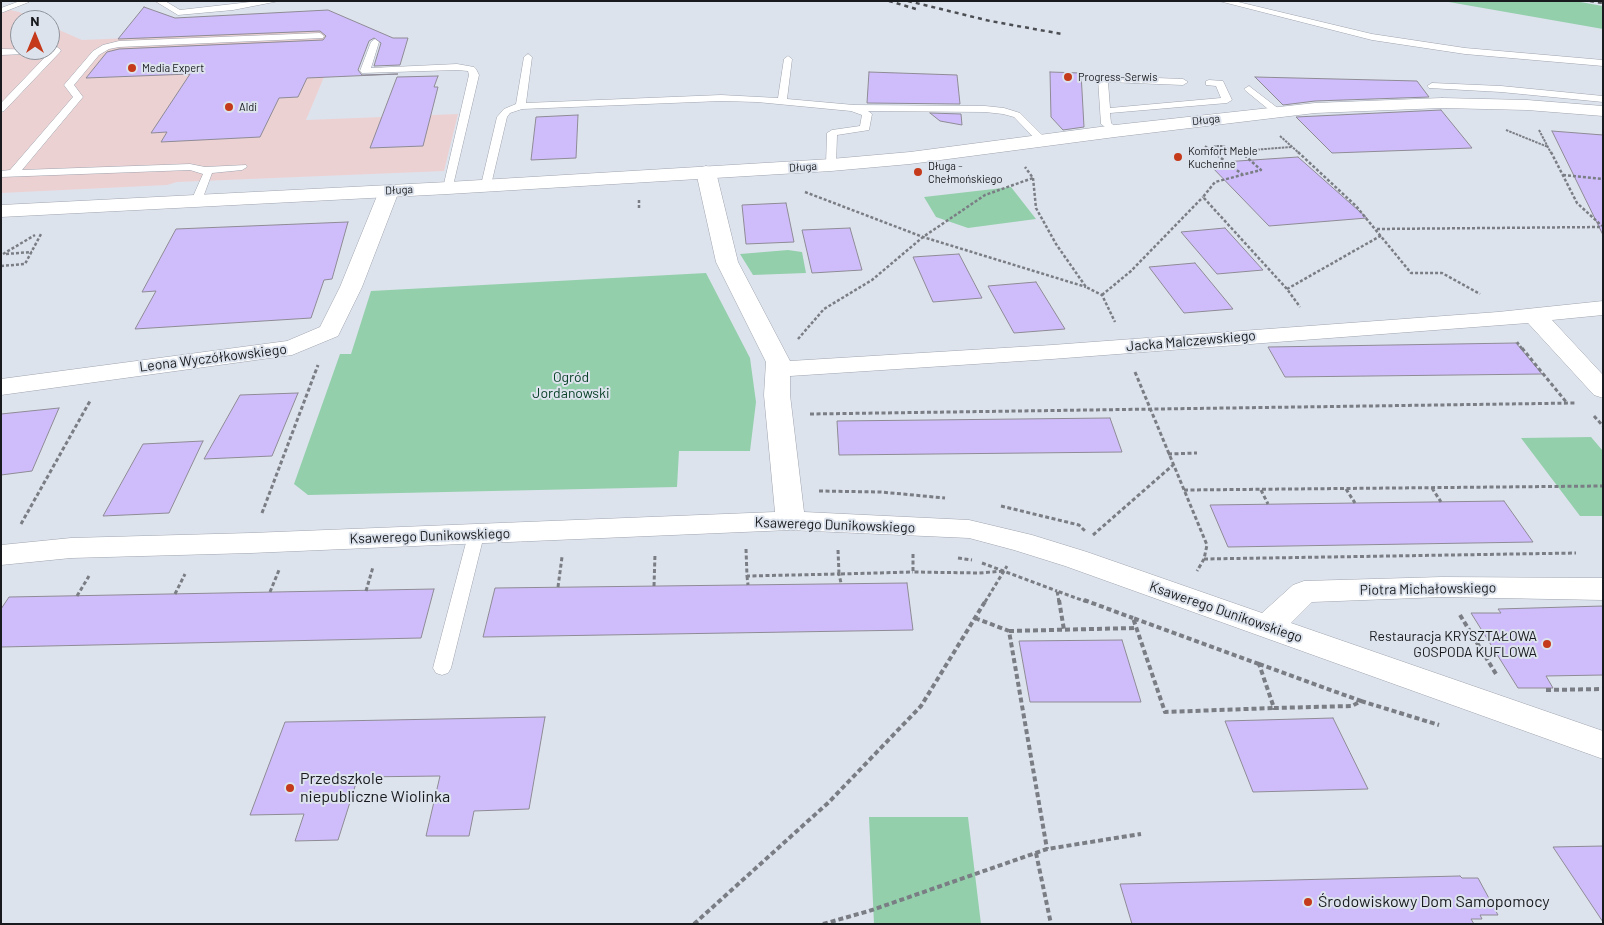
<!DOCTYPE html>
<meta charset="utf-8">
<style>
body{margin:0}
#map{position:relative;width:1604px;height:925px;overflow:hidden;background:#dde3ed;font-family:Barlow,sans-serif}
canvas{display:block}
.frame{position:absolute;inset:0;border:2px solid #181a1d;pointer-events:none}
.north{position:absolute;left:10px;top:10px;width:50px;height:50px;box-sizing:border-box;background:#dde3ed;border:1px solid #8e939a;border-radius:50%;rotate:0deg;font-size:14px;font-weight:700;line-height:20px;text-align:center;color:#181a1d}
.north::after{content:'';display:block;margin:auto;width:18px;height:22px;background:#c43a1a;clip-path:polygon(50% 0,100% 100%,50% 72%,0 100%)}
</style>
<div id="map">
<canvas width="1604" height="925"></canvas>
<div class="frame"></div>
<div class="north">N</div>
</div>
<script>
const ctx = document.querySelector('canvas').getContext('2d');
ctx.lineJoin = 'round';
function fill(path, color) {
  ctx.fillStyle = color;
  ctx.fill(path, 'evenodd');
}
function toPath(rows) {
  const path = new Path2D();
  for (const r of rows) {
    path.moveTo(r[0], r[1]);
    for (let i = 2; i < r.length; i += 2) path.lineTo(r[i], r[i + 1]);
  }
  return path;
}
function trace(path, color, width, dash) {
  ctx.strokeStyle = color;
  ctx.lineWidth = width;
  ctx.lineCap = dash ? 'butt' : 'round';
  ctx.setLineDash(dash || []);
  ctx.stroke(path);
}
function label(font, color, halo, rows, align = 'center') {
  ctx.font = font + ' Barlow,sans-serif';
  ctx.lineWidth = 4;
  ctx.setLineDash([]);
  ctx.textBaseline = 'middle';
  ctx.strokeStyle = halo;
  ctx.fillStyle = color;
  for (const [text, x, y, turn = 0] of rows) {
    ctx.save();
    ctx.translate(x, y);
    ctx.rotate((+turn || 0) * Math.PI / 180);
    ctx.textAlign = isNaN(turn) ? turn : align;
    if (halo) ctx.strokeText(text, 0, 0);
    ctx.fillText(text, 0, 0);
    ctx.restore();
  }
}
const commercial = toPath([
 [1,8,19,12,37,20,20,20,20,50,50,50,50,26,82,40,344,29,306,120,458,114,444,171,177,182,167,185,1,193]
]);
const green = toPath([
 [1443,1,1575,1,1603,6,1603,29],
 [1011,187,1036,219,968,228,936,217,924,197],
 [788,250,802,252,806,273,753,275,740,254],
 [706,273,750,358,756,402,750,451,679,451,677,487,308,495,294,484,340,354,351,354,371,291],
 [1591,437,1603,451,1603,516,1580,516,1521,438],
 [869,817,968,817,981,924,874,924]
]);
const building = toPath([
 [144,7,175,18,328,10,393,38,408,38,400,65,374,66,381,43,374,38,369,41,358,70,362,75,398,74,307,78,298,97,279,98,260,137,161,142,167,132,151,133,190,74,86,78,107,52,119,49,323,40,326,36,320,31,118,39,144,7],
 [869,72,957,75,960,104,867,103,869,72],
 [1050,72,1081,73,1084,127,1063,130,1051,117,1050,72],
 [438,76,434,87,438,87,423,146,370,148,397,77,438,76],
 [1255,77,1417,81,1429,97,1315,101,1283,105,1255,77],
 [1441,110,1472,148,1332,153,1296,117,1441,110],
 [930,113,961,114,962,125,940,121,930,113],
 [578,115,576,158,531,160,536,117,578,115],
 [1552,131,1603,135,1603,235,1552,131],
 [1298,157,1367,218,1269,226,1208,163,1298,157],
 [786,203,794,242,746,244,742,205,786,203],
 [348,222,332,279,324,280,311,318,135,329,156,291,142,292,176,229,348,222],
 [850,228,862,270,812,273,802,230,850,228],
 [1225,228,1263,270,1217,274,1181,232,1225,228],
 [959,254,982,298,933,302,913,257,959,254],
 [1195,263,1200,269,1233,309,1184,313,1149,267,1195,263],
 [1036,282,1065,329,1014,333,988,286,1036,282],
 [1516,343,1542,374,1285,377,1268,347,1516,343],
 [298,393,272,456,204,459,240,395,298,393],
 [59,408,32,471,1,475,1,414,59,408],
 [1110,418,1122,452,839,455,837,421,1110,418],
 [203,441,169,513,103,516,143,444,203,441],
 [1504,501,1533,542,1228,547,1210,505,1504,501],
 [907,583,913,630,483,637,495,588,907,583],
 [434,589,421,638,1,647,1,609,9,597,434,589],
 [1603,606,1603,675,1546,676,1553,688,1518,688,1471,613,1501,613,1498,609,1603,606],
 [1122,640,1141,702,1030,702,1019,641,1122,640],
 [545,717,529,809,474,811,469,836,426,836,440,776,358,777,338,840,295,841,304,814,250,815,285,722,545,717],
 [1333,718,1368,789,1253,792,1225,721,1333,718],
 [1603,846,1603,922,1553,847,1603,846],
 [1460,876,1462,878,1478,878,1498,915,1480,915,1482,919,1471,919,1474,924,1132,924,1120,884,1460,876]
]);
const pathFar3 = toPath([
 [1506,130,1548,147],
 [1539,130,1551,153],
 [1280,136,1299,153],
 [1205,146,1215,153],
 [1213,146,1224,146,1230,151,1240,151],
 [1243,153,1240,151,1291,147]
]);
const pathFar2 = toPath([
 [1213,152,1242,174],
 [1241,152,1261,170,1215,182,1203,197,1287,289,1300,307],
 [1298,152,1356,206,1411,273,1442,273,1480,294],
 [1551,152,1577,203,1602,226],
 [1563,175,1603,179],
 [1033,178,1036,208,1056,244,1086,287,1102,295,1115,322],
 [805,192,923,237,1086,287],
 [639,200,639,210],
 [1377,229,1602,227],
 [3,254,35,235],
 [6,254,32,252],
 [1,266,25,264,41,234],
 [1287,289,1382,235],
 [1102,295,1131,271,1203,197],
 [798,339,824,309,872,280,923,237,985,195,1033,178,1025,167],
 [1517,342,1523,350]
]);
const pathFar1 = toPath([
 [1522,348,1567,403],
 [1135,372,1207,545,1204,559,1197,571],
 [810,414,1576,403],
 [1594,416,1603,426],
 [1168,454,1197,453],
 [1432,488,1441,502],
 [1346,489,1355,503],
 [1184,490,1603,486],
 [1261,490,1268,504],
 [819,491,881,492,945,498],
 [1001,506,1079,525,1085,531],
 [262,513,318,365],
 [21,524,90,401],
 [1093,535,1173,465],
 [746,549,747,576,839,574,841,583],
 [838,550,839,574,913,572],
 [913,554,913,572,979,573,1004,571],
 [958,558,972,560],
 [1204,559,1576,553],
 [982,563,1057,591],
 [747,576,748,585],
 [654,586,655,554],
 [558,587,562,557],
 [366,591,373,567],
 [270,592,279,570],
 [175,594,185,574],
 [77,596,89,576],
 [985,602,1007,566],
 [1059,602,1057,591,1087,602]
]);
const path = toPath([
 [1059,600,1064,630],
 [1084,600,1133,618],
 [1460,615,1496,674],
 [975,618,1009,631,1047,849],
 [1009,631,1136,628],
 [1259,664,1133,618,1165,712,1274,708],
 [1259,664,1361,701,1352,706,1274,708,1259,664],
 [1546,690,1603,689],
 [1361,701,1439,725],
 [1036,853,1051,924],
 [694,924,829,802,921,706,986,600],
 [823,924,869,911,1047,849,1141,834]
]);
const service = toPath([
 [20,1,29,2,1,13,1,8,20,1],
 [155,1,165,1,180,10,259,1,279,1,233,10,178,15,155,1],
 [1219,1,1234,1,1372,34,1465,48,1603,60,1603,66,1465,54,1372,40,1219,1],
 [320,33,324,36,323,38,119,47,109,49,99,55,74,85,83,97,22,170,190,164,205,167,246,165,247,167,242,170,212,173,201,203,193,203,191,201,203,174,190,170,1,177,1,171,10,170,73,97,64,85,93,51,103,45,119,41,320,33],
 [375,39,379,42,371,68,457,64,474,67,476,69,479,75,452,190,448,191,443,188,469,75,468,71,457,70,362,73,360,71,371,42,375,39],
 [57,47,61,50,60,52,4,111,1,112,1,103,49,53,1,55,1,49,50,50,50,48,57,47],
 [528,54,532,57,526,103,721,95,778,98,784,59,788,56,792,59,787,99,854,105,985,106,1004,108,1020,113,1049,142,1044,145,1040,144,1014,117,1003,114,985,112,868,111,872,114,869,130,837,135,836,165,831,168,826,165,827,133,832,130,860,126,862,115,851,111,757,102,721,101,522,109,510,113,507,117,491,185,490,187,482,187,481,185,497,117,504,109,516,104,524,57,528,54],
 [1103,76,1183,79,1188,82,1183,85,1108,82,1110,108,1221,98,1216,86,1206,85,1206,81,1209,80,1223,81,1232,100,1227,103,1110,113,1111,123,1120,131,1115,134,1101,124,1098,79,1103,76],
 [1432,83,1501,86,1603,96,1603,102,1501,92,1429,88,1427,86,1432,83],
 [1249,86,1279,109,1279,113,1273,113,1246,91,1244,89,1249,86],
 [476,530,482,531,484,535,451,668,448,673,442,675,436,673,433,668,468,535,470,531,476,530]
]);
const minor = toPath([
 [706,166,713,168,716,172,738,262,790,361,1052,345,1498,312,1603,301,1603,315,1552,320,1603,375,1603,398,1594,395,1528,323,1052,359,790,376,790,395,804,512,969,520,1032,535,1087,552,1262,613,1293,585,1304,581,1442,577,1603,578,1603,600,1442,597,1312,602,1291,623,1603,731,1603,759,1065,566,1014,550,969,538,790,530,251,553,71,558,1,565,1,545,71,538,251,533,775,512,764,395,766,362,716,262,696,172,699,168,706,166],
 [389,185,396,187,399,191,362,287,338,336,292,355,1,395,1,379,287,341,320,327,340,287,379,191,382,187,389,185]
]);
const tertiary = toPath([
 [1442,98,1527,100,1603,106,1603,116,1527,110,1442,108,1315,113,1115,137,910,164,831,171,448,194,1,217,1,205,448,182,831,159,910,152,1115,125,1315,103,1442,98]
]);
const rail = toPath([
 [889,1,916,9],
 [908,1,990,21,1062,34],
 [1590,1,1603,3]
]);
const markers = [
 [132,68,5,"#c43a1a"],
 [1068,77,5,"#c43a1a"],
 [229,107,5,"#c43a1a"],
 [1178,157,5,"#c43a1a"],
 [918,172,5,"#c43a1a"],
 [1547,644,5,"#c43a1a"],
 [290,788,5,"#c43a1a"],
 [1308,902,5,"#c43a1a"]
];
const farPoinames = [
 ["Media Expert",142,68],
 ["Progress-Serwis",1078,77],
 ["Aldi",239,107],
 ["Komfort Meble",1188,151],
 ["Kuchenne",1188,164],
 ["Długa -",928,166],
 ["Chełmońskiego",928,179]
];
const farStreetnames = [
 ["Długa",1206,120,-7],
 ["Długa",803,167,-4],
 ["Długa",399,190,-3]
];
const streetNames = [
 ["Jacka Malczewskiego",1191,341,-5],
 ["Leona Wyczółkowskiego",213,358,-7],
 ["Ksawerego Dunikowskiego",835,525,2],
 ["Ksawerego Dunikowskiego",430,536,-2],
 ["Piotra Michałowskiego",1428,589,-1],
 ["Ksawerego Dunikowskiego",1226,612,19]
];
const parkNames = [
 ["Ogród",571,377],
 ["Jordanowski",571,393]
];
const poiNames = [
 ["Restauracja KRYSZTAŁOWA",1537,636],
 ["GOSPODA KUFLOWA",1537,652]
];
const nearPoinames = [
 ["Przedszkole",300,779],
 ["niepubliczne Wiolinka",300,797],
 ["Środowiskowy Dom Samopomocy",1318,902]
];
fill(commercial, '#ecd1d3');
fill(green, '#94cfac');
fill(building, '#cfbdfb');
trace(building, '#8e8b95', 1);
trace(service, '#9fa4ae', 1);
trace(minor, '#9fa4ae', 1);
trace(tertiary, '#9fa4ae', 1);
trace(pathFar3, '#7a7e84', 2, [2.5, 1]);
trace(pathFar2, '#7a7e84', 2.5, [3, 2]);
trace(pathFar1, '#7a7e84', 3, [4, 2.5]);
trace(path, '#7a7e84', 4, [5, 3]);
fill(service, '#fff');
fill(minor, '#fff');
fill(tertiary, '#fff');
trace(rail, '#4b4e52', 2.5, [4, 4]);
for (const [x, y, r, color] of markers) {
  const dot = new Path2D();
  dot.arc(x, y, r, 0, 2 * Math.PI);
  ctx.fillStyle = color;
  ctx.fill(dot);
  trace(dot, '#dde3ed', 2);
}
label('11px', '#181a1d', '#dde3ed', farPoinames, 'left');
label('11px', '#181a1d', '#dde3ed', farStreetnames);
label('14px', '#181a1d', '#dde3ed', streetNames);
label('14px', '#063e25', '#dde3ed', parkNames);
label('14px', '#181a1d', '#dde3ed', poiNames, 'right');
label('16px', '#181a1d', '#dde3ed', nearPoinames, 'left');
</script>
